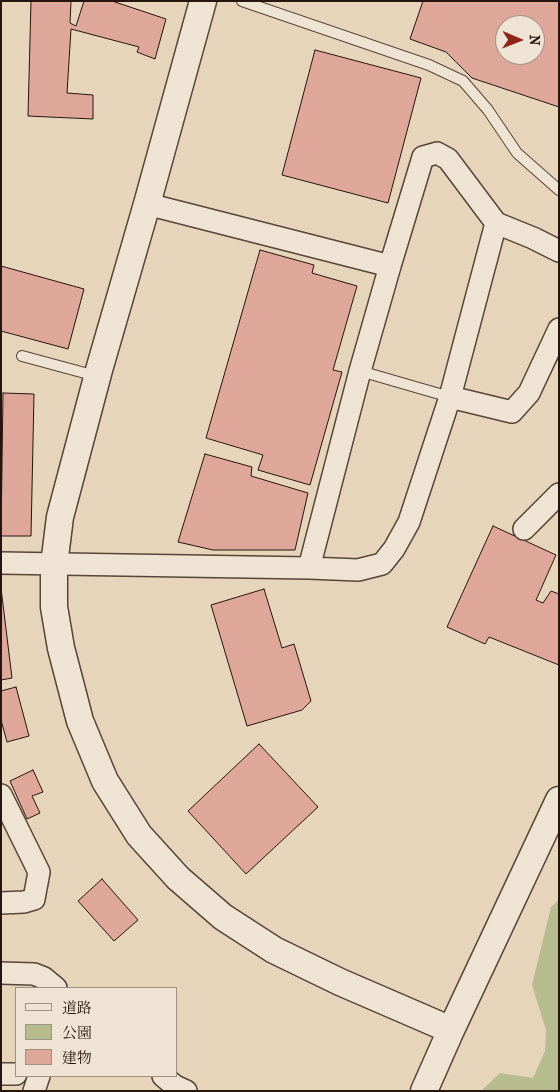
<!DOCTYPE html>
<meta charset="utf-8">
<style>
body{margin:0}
#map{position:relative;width:560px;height:1092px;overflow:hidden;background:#e6d4bb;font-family:"IM FELL French Canon","Noto Serif JP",serif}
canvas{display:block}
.frame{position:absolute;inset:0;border:2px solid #26150c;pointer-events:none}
.legend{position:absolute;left:15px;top:987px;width:162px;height:90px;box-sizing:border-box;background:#efe3d3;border:1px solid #9f9183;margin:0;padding:6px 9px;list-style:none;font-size:15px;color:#26150c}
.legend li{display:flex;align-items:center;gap:10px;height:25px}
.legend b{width:25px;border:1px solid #9f9183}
.north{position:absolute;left:495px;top:15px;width:50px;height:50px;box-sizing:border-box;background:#efe3d3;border:1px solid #9f9183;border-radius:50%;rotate:91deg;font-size:14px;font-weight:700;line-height:20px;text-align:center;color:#26150c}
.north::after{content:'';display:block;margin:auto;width:18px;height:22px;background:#8f2418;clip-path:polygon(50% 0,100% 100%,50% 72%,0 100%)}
</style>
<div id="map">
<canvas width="560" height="1092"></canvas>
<div class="frame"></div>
<ul class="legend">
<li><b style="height:6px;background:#efe3d3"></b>道路</li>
<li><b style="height:14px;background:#b7bc8e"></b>公園</li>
<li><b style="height:14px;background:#dea79a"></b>建物</li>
</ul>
<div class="north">N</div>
</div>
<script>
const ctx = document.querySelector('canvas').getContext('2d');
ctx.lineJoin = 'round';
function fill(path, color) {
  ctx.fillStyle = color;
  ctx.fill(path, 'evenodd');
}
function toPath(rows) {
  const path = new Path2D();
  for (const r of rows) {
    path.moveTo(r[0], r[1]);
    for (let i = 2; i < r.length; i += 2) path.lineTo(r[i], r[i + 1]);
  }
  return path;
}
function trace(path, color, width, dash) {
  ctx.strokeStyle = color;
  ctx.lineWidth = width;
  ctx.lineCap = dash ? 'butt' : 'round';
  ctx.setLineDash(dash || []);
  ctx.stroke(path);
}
const green = toPath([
 [559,900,559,1091,481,1091,500,1073,533,1078,545,1051,546,1030,532,985,551,907]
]);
const building = toPath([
 [31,1,71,1,70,23,76,26,84,1,112,1,166,19,155,59,137,52,139,47,71,29,67,93,93,95,93,119,28,116,31,1],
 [423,1,559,1,559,107,472,78,446,52,410,39,423,1],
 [505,25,535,25,535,55,505,55,505,25],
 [315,50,421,78,388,203,282,175,315,50],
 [260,250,314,265,312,273,357,286,333,370,342,372,310,485,258,470,263,455,206,438,260,250],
 [1,266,84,289,68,349,1,331,1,266],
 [3,393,34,394,31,536,1,536,3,393],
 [205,454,252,467,251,476,308,493,295,550,213,550,178,542,205,454],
 [493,526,556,555,536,600,543,603,551,591,559,594,559,665,489,637,485,644,447,627,493,526],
 [1,588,12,678,1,680,1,588],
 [264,589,282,648,294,644,311,701,302,710,247,726,211,605,264,589],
 [16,687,29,736,7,742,1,720,1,691,16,687],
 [259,744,318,807,246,874,188,811,259,744],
 [33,770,43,792,32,796,40,813,27,819,10,781,33,770],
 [102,879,138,920,114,941,78,901,102,879]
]);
const service = toPath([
 [242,1,429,65,463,81,488,110,517,153,559,190],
 [22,356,96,376],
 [360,371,450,397]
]);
const minor = toPath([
 [147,204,390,266,423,157,437,153,448,159,496,223,533,238,559,251],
 [450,397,512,412,529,393,559,329],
 [524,529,559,494],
 [1,563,309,568,358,570,382,564,394,549,409,522,450,397,496,223],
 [309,568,360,371,390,266],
 [1,795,39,872,34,899,24,902,1,903],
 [1,973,34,974,44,978,56,988],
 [1,1074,16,1074],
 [163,1076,175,1086,186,1091],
 [34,1091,39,1076]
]);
const tertiary = toPath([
 [203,1,147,204,99,370,60,517,54,565,54,607,61,648,80,721,105,781,139,835,178,878,223,917,274,950,340,982,451,1030],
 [424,1091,451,1030,559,800]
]);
fill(green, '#b7bc8e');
fill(building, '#dea79a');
trace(building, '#26150c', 1);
trace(service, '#564538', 12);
trace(minor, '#564538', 24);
trace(tertiary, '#564538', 29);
trace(service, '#efe3d3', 10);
trace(minor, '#efe3d3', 21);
trace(tertiary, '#efe3d3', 26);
</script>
